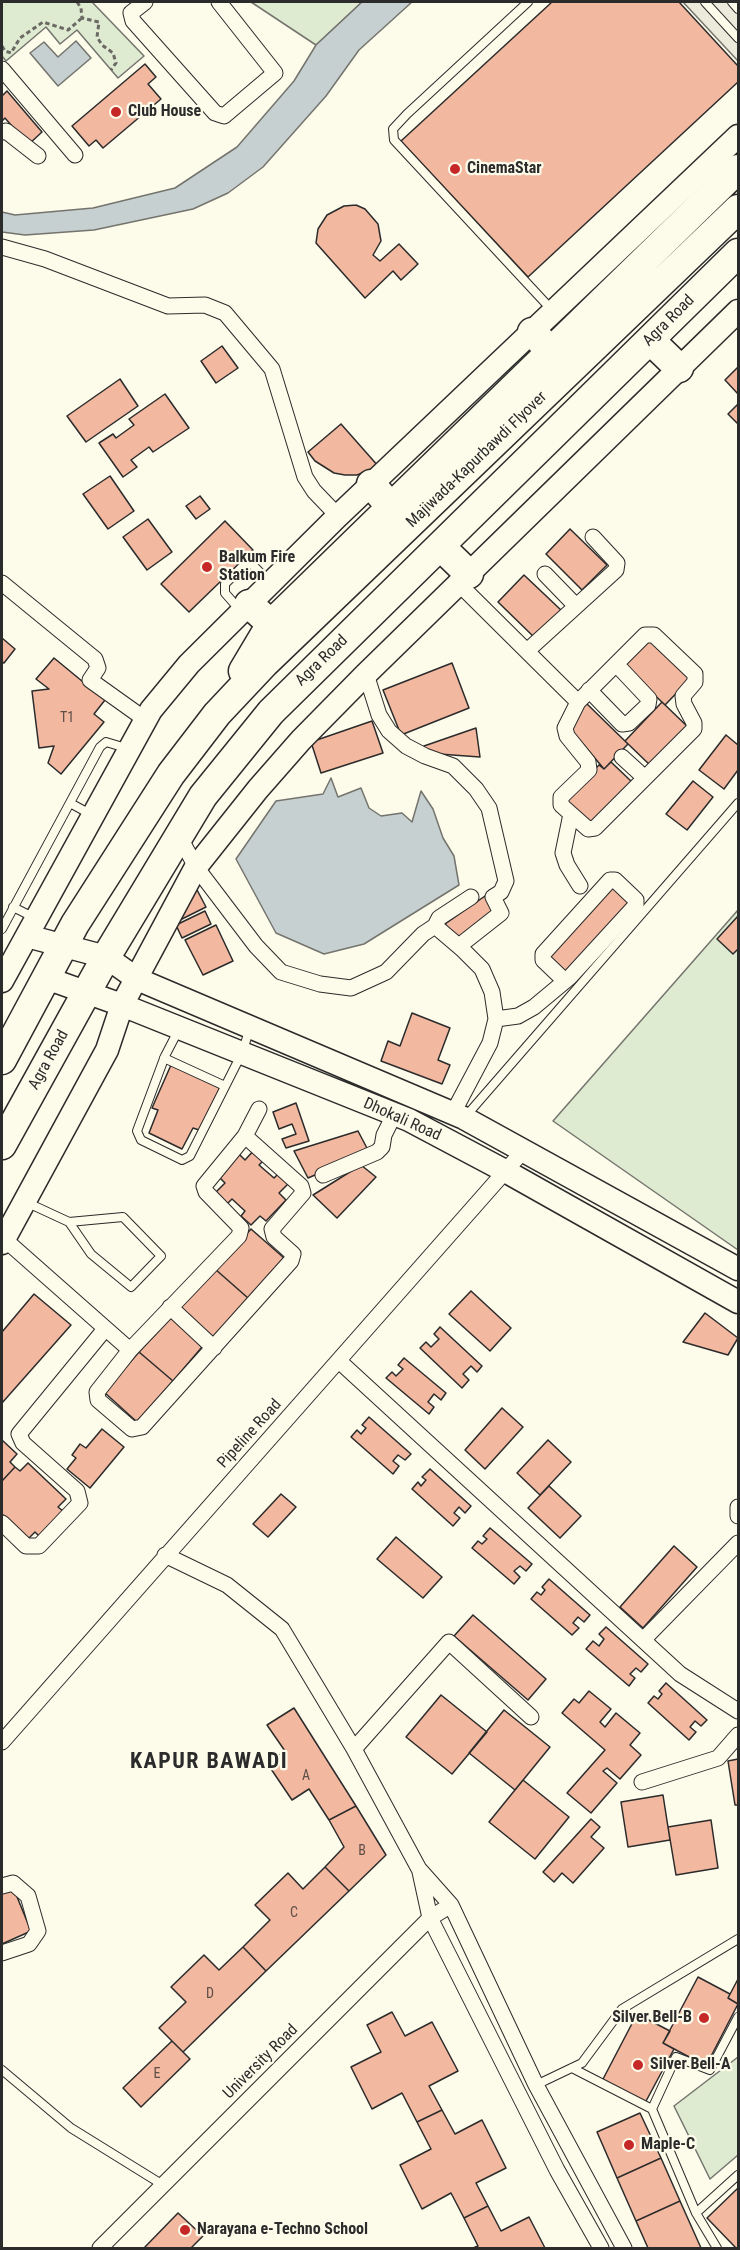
<!DOCTYPE html>
<style>
body{margin:0}
#map{position:relative;width:740px;height:2250px;overflow:hidden;background:#fdfbea;font-family:"Roboto Condensed",sans-serif}
canvas{display:block}
.frame{position:absolute;inset:0;border:3px solid #2b2b2b;pointer-events:none}
</style>
<div id="map">
<canvas width="740" height="2250"></canvas>
<div class="frame"></div>
</div>
<script>
const ctx = document.querySelector('canvas').getContext('2d');
ctx.lineJoin = 'round';
function fill(path, color) {
  ctx.fillStyle = color;
  ctx.fill(path, 'evenodd');
}
function toPath(rows) {
  const path = new Path2D();
  for (const r of rows) {
    path.moveTo(r[0], r[1]);
    for (let i = 2; i < r.length; i += 2) path.lineTo(r[i], r[i + 1]);
  }
  return path;
}
function trace(path, color, width, dash) {
  ctx.strokeStyle = color;
  ctx.lineWidth = width;
  ctx.lineCap = dash ? 'butt' : 'round';
  ctx.setLineDash(dash || []);
  ctx.stroke(path);
}
function label(font, color, halo, rows, align = 'center') {
  ctx.font = font + ' "Roboto Condensed",sans-serif';
  ctx.lineWidth = 4.5;
  ctx.setLineDash([]);
  ctx.textBaseline = 'middle';
  ctx.strokeStyle = halo;
  ctx.fillStyle = color;
  for (const [text, x, y, turn = 0] of rows) {
    ctx.save();
    ctx.translate(x, y);
    ctx.rotate((+turn || 0) * Math.PI / 180);
    ctx.textAlign = isNaN(turn) ? turn : align;
    if (halo) ctx.strokeText(text, 0, 0);
    ctx.fillText(text, 0, 0);
    ctx.restore();
  }
}
const green = toPath([
 [2,2,92,2,144,56,118,78,77,30,60,44,46,27,6,61,2,56,2,2],
 [251,2,362,2,316,45,251,2],
 [738,910,738,1250,553,1121,738,910],
 [738,2057,738,2155,710,2179,674,2106,738,2057]
]);
const parking = toPath([
 [683,2,738,2,738,61,683,2]
]);
const water = toPath([
 [362,2,412,2,359,50,326,96,263,167,228,193,193,209,94,230,25,235,2,232,2,212,15,215,93,208,175,188,237,147,294,81,316,45,362,2],
 [76,41,91,58,58,86,30,53,44,42,58,57,76,41],
 [331,778,338,797,361,788,369,808,381,816,402,813,412,822,421,791,433,809,443,838,454,856,459,885,364,944,324,954,276,933,236,859,276,801,323,794,331,778]
]);
const building = toPath([
 [552,2,679,2,738,66,738,82,528,277,401,141,552,2],
 [145,64,156,77,148,84,161,99,103,148,96,140,89,146,72,126,145,64],
 [7,91,42,132,28,145,5,118,2,121,2,96,7,91],
 [356,205,365,209,378,224,381,241,373,255,380,261,399,244,418,264,401,280,393,271,365,298,316,243,318,229,327,215,344,206,356,205],
 [222,346,238,368,216,383,201,361,222,346],
 [738,367,738,394,725,380,738,367],
 [120,379,138,406,86,442,67,416,120,379],
 [165,394,189,428,153,452,149,447,131,460,137,467,123,477,99,443,113,434,116,438,134,425,129,419,165,394],
 [738,404,738,424,728,414,738,404],
 [341,424,379,467,357,475,345,475,334,473,315,461,308,452,341,424],
 [110,476,134,511,108,529,83,494,110,476],
 [200,496,210,509,196,519,186,506,200,496],
 [148,519,172,552,147,570,123,537,148,519],
 [225,521,253,550,189,612,161,584,225,521],
 [570,529,607,565,582,590,546,554,570,529],
 [524,575,562,611,536,639,498,602,524,575],
 [649,637,691,678,665,705,622,664,649,637],
 [2,638,15,649,4,663,2,662,2,638],
 [54,658,105,700,94,714,104,722,61,774,48,763,54,746,39,748,32,691,49,689,36,679,54,658],
 [452,663,469,708,401,735,383,690,452,663],
 [585,702,628,744,604,769,568,726,585,702],
 [662,702,690,729,653,768,625,741,662,702],
 [372,721,383,753,321,773,311,742,372,721],
 [476,728,480,757,425,753,424,746,476,728],
 [726,735,738,745,738,770,724,789,699,770,726,735],
 [611,762,632,782,590,825,565,800,599,765,604,769,611,762],
 [693,781,713,797,687,830,666,814,693,781],
 [613,884,634,902,565,976,546,958,613,884],
 [195,886,206,907,174,923,195,886],
 [485,896,498,916,459,943,445,924,485,896],
 [205,911,211,924,182,938,176,925,205,911],
 [738,916,738,949,733,954,717,939,738,916],
 [216,925,233,961,203,975,185,940,216,925],
 [412,1013,450,1028,438,1060,450,1065,442,1084,381,1061,388,1041,400,1046,412,1013],
 [171,1065,220,1088,199,1130,193,1128,182,1149,149,1133,158,1110,152,1108,171,1065],
 [296,1103,309,1141,286,1148,282,1139,296,1134,292,1124,279,1129,273,1112,296,1103],
 [358,1131,369,1152,308,1178,294,1151,358,1131],
 [255,1149,265,1159,259,1165,274,1178,280,1172,290,1182,279,1193,286,1200,266,1221,260,1216,251,1225,241,1216,245,1211,232,1199,227,1204,215,1193,225,1183,218,1176,239,1154,245,1160,255,1149],
 [361,1165,376,1177,337,1218,313,1195,361,1165],
 [251,1229,284,1258,248,1298,215,1269,251,1229],
 [215,1269,248,1298,213,1339,179,1309,215,1269],
 [471,1291,511,1328,490,1351,449,1314,471,1291],
 [34,1294,71,1325,2,1403,2,1332,34,1294],
 [705,1313,738,1338,728,1355,683,1342,705,1313],
 [172,1317,202,1347,173,1381,139,1352,172,1317],
 [440,1327,482,1366,477,1372,471,1366,463,1374,469,1380,462,1388,420,1348,426,1342,431,1347,439,1339,434,1334,440,1327],
 [139,1352,173,1381,137,1422,104,1392,139,1352],
 [404,1358,446,1393,441,1400,434,1394,428,1402,434,1407,429,1414,386,1378,392,1372,396,1376,403,1369,398,1365,404,1358],
 [502,1408,523,1427,485,1469,465,1450,502,1408],
 [369,1417,411,1454,405,1460,398,1455,393,1461,399,1466,393,1474,351,1437,357,1430,361,1434,366,1428,362,1425,369,1417],
 [102,1429,124,1447,90,1488,67,1469,76,1458,72,1455,80,1444,86,1448,102,1429],
 [2,1440,17,1454,10,1462,15,1467,2,1481,2,1440],
 [548,1440,571,1462,540,1495,517,1473,548,1440],
 [28,1463,66,1499,58,1507,63,1511,39,1536,35,1532,28,1539,2,1514,2,1481,15,1467,20,1471,28,1463],
 [430,1469,471,1506,465,1513,459,1507,454,1513,460,1518,453,1526,412,1489,418,1482,421,1486,426,1480,422,1477,430,1469],
 [549,1486,581,1516,560,1538,528,1508,549,1486],
 [281,1494,296,1507,268,1537,253,1524,281,1494],
 [490,1528,532,1564,526,1571,520,1566,514,1571,520,1577,514,1584,472,1548,478,1541,482,1544,487,1539,483,1536,490,1528],
 [396,1537,442,1577,423,1598,377,1559,396,1537],
 [674,1546,697,1567,643,1628,620,1607,674,1546],
 [549,1579,590,1615,584,1622,578,1617,573,1623,579,1628,572,1635,531,1599,537,1592,541,1595,545,1590,542,1587,549,1579],
 [473,1615,546,1679,528,1700,454,1636,473,1615],
 [606,1627,648,1664,641,1672,636,1668,630,1674,635,1678,629,1686,586,1649,593,1641,599,1646,604,1639,599,1634,606,1627],
 [666,1683,707,1720,701,1726,695,1721,690,1727,696,1732,689,1740,648,1703,654,1696,658,1699,662,1694,659,1691,666,1683],
 [589,1691,611,1709,600,1722,605,1727,616,1713,640,1733,630,1745,641,1755,620,1779,607,1768,603,1771,617,1783,591,1813,567,1793,605,1750,562,1713,574,1699,579,1703,589,1691],
 [441,1695,487,1732,452,1774,406,1737,441,1695],
 [294,1708,356,1806,329,1820,309,1789,292,1800,267,1763,285,1751,267,1725,294,1708],
 [504,1710,550,1747,515,1790,469,1753,504,1710],
 [738,1759,738,1805,735,1805,728,1761,738,1759],
 [523,1780,569,1817,535,1859,489,1822,523,1780],
 [663,1795,670,1840,628,1847,621,1802,663,1795],
 [356,1806,386,1855,349,1891,325,1867,344,1847,329,1820,356,1806],
 [591,1819,600,1827,591,1837,604,1848,573,1883,562,1873,554,1882,543,1872,591,1819],
 [711,1820,718,1868,676,1875,668,1827,711,1820],
 [325,1867,349,1891,266,1971,243,1947,270,1920,255,1905,288,1873,303,1889,325,1867],
 [13,1887,31,1931,2,1944,2,1892,13,1887],
 [243,1947,266,1971,183,2052,159,2028,186,2002,171,1987,204,1955,219,1970,243,1947],
 [698,1977,730,1994,728,1998,738,2004,706,2066,663,2043,698,1977],
 [738,1979,738,2004,728,1998,738,1979],
 [392,2012,405,2036,432,2022,458,2071,429,2086,442,2110,417,2122,402,2093,372,2109,351,2067,381,2052,367,2025,392,2012],
 [637,2014,670,2031,663,2043,674,2049,645,2103,602,2081,637,2014],
 [172,2041,190,2059,141,2107,123,2088,172,2041],
 [442,2110,455,2134,482,2120,506,2168,476,2183,488,2206,464,2218,451,2193,422,2209,400,2165,431,2149,417,2122,442,2110],
 [640,2113,661,2158,617,2178,597,2132,640,2113],
 [661,2158,680,2201,636,2221,617,2178,661,2158],
 [738,2188,738,2248,736,2248,707,2218,738,2188],
 [680,2201,701,2248,648,2248,636,2221,680,2201],
 [488,2206,501,2231,529,2217,545,2248,473,2248,478,2246,464,2218,488,2206],
 [178,2213,203,2236,191,2248,144,2248,178,2213]
]);
const path = toPath([
 [77,2,81,8,82,18,99,22,97,37,102,45,113,53,116,63,111,70],
 [2,46,5,51,11,53,20,38,43,22,68,30,82,18]
]);
const lane = toPath([
 [528,2,407,114,393,129,394,140,551,309],
 [705,2,738,38],
 [732,2,738,9],
 [239,609,225,593,225,584,242,567,252,564,269,582],
 [70,803,92,815],
 [13,907,35,918],
 [2,929,100,747,106,742,126,748],
 [178,1031,165,1056,137,1131,141,1140,182,1160,190,1156,242,1053,249,1031],
 [164,1058,225,1086],
 [466,1116,738,803],
 [28,1203,69,1222,123,1217,161,1256,131,1287,91,1254,69,1222],
 [572,2068,652,2109,696,2213,717,2248],
 [2,2070,71,2128,163,2185],
 [536,2085,582,2063,622,2009,738,1939],
 [652,2109,676,2057,710,2070,738,2017],
 [696,2213,738,2175]
]);
const street = toPath([
 [145,2,131,13,133,21,215,113,224,116,275,73,219,2],
 [2,69,75,155],
 [2,132,6,131,38,156],
 [2,247,45,259,168,306,205,305,225,313,272,369,305,477,314,491,338,516],
 [545,574,576,606],
 [2,583,95,659,98,668,90,680,146,720],
 [459,584,578,702,565,728,567,736,588,762,589,770,561,797,561,805,588,829,595,828,694,729,694,723,684,704,683,696,695,682,695,674,654,635,645,635,578,702],
 [527,651,616,570,617,563,593,537],
 [366,674,379,715,389,731,406,746,425,756,453,766,476,789,489,808,506,881,501,892,493,897,501,913,459,946],
 [589,690,622,724,629,723,648,705,649,699,616,664],
 [622,757,645,778],
 [571,814,563,853,567,865,580,886],
 [179,836,196,867,256,946,281,972,320,984,351,988,386,972,423,934,435,926,462,949,482,969,492,992,496,1019,490,1043,453,1113],
 [435,926,439,918,471,897],
 [496,1019,518,1016,534,1007,570,977,636,905,636,900,615,880,610,880,543,954,543,960,565,981],
 [323,1175,377,1152,382,1147,384,1135,394,1115],
 [2,1237,130,1350,97,1392,98,1400,132,1429,142,1427,291,1261,293,1254,274,1237,272,1229,303,1193,301,1186,245,1136],
 [170,1307,214,1348],
 [130,1350,239,1236,241,1228,206,1192,204,1186,245,1136,259,1109],
 [339,1361,680,1674,738,1711],
 [738,1507,738,1516],
 [2,1523,26,1546,39,1546,80,1503,77,1491,23,1443,19,1434,105,1329],
 [165,1555,227,1585,282,1629,354,1749,419,1869,451,1905,536,2085,624,2248],
 [643,1640,738,1543],
 [2,1742,524,1150],
 [354,1749,449,1642,531,1717],
 [642,1782,718,1758,738,1735],
 [420,1872,430,1918,557,2170,601,2248],
 [2,1886,13,1883,28,1896,38,1931,29,1944,2,1953],
 [100,2248,430,1918,451,1905]
]);
const secondary = toPath([
 [27,936,106,957,137,979,464,1118,738,1269],
 [46,978,122,1005,409,1120,507,1172,738,1302],
 [2,981,151,710,189,664,338,516,738,136],
 [2,1243,107,1050,122,1005,196,867,258,789,301,740,366,674,738,311]
]);
const highway = toPath([
 [532,332,551,351],
 [650,340,679,368],
 [371,484,391,507],
 [440,546,469,574],
 [249,604,271,624],
 [243,671,271,624,738,169],
 [2,1060,75,924,171,774,217,714,265,663,738,209],
 [2,1145,106,957,203,796,271,712,738,253]
]);
const markers = [
 [116,112,6,"#c62828"],
 [455,169,6,"#c62828"],
 [207,567,6,"#c62828"],
 [704,2018,6,"#c62828"],
 [638,2065,6,"#c62828"],
 [629,2145,6,"#c62828"],
 [185,2230,6,"#c62828"]
];
const numberNames = [
 ["T1",67,718],
 ["A",306,1776],
 ["B",362,1851],
 ["C",294,1913],
 ["D",210,1994],
 ["E",157,2074]
];
const poiNames = [
 ["Club House",128,112],
 ["CinemaStar",467,169],
 ["Balkum Fire",219,558],
 ["Station",219,576],
 ["Silver Bell-B",692,2018,"right"],
 ["Silver Bell-A",650,2065],
 ["Maple-C",641,2145],
 ["Narayana e-Techno School",197,2230]
];
const streetNames = [
 ["Agra Road",669,321,-45],
 ["Majiwada-Kapurbawdi Flyover",477,460,-44],
 ["Agra Road",322,661,-44],
 ["Agra Road",49,1060,-61],
 ["Dhokali Road",402,1120,24],
 ["Pipeline Road",250,1434,-48],
 ["University Road",261,2062,-45]
];
const districtNames = [
 ["KAPUR BAWADI",209,1762]
];
fill(green, '#deebd1');
trace(green, '#74746e', 1.5);
fill(parking, '#eceadb');
trace(parking, '#74746e', 1.5);
fill(water, '#c7d0d0');
trace(water, '#74746e', 1.5);
fill(building, '#f2b8a0');
trace(building, '#2b2b2b', 1.5);
trace(lane, '#2b2b2b', 10);
trace(street, '#2b2b2b', 17);
trace(secondary, '#2b2b2b', 25);
trace(highway, '#2b2b2b', 31);
trace(path, '#6a6964', 3, [4.5, 3]);
trace(lane, '#fdfbea', 8);
trace(street, '#fdfbea', 15);
trace(secondary, '#fdfbea', 22);
trace(highway, '#fdfbea', 28);
for (const [x, y, r, color] of markers) {
  const dot = new Path2D();
  dot.arc(x, y, r, 0, 2 * Math.PI);
  ctx.fillStyle = color;
  ctx.fill(dot);
  trace(dot, '#fdfbea', 2);
}
label('14px', '#5d4e48', null, numberNames);
label('bold 16px', '#2b2b2b', '#fdfbea', poiNames, 'left');
label('16px', '#2b2b2b', '#fdfbea', streetNames);
ctx.letterSpacing = '1.5px';
label('bold 22px', '#2b2b2b', '#fdfbea', districtNames);
ctx.letterSpacing = '0px';
</script>
